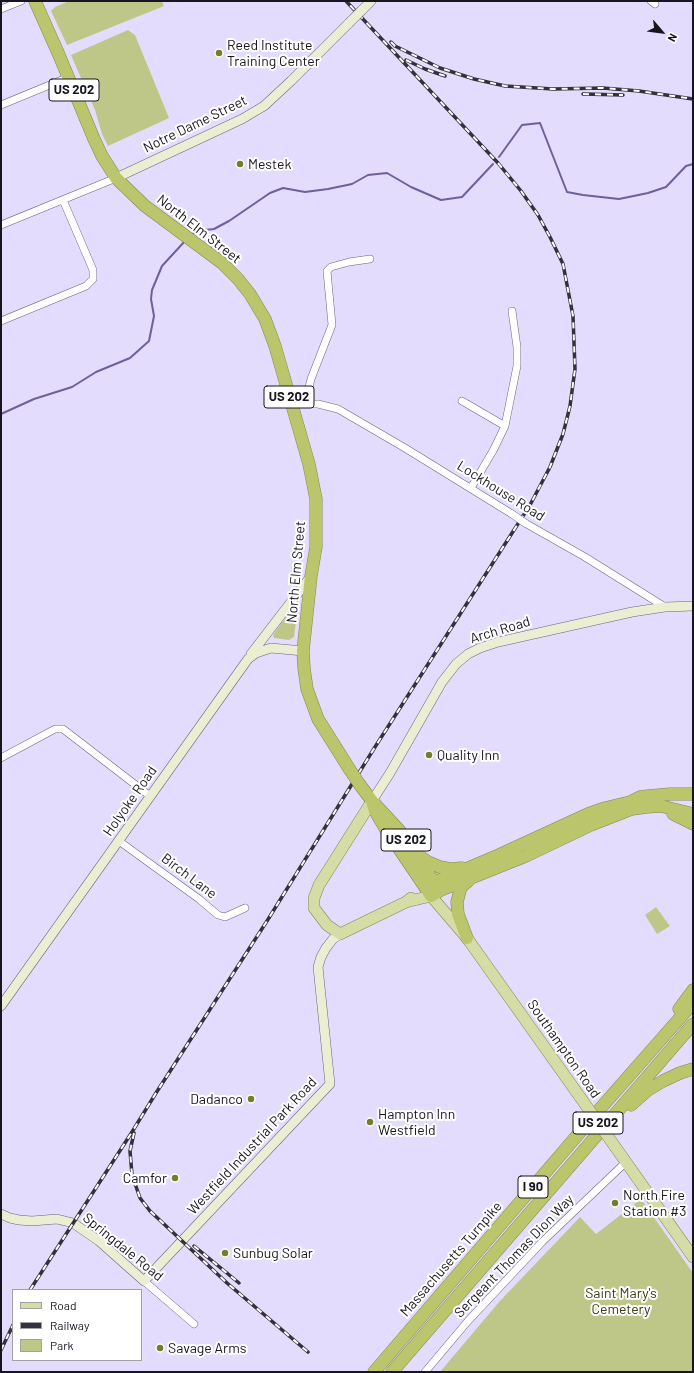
<!DOCTYPE html>
<style>
body{margin:0}
#map{position:relative;width:694px;height:1373px;overflow:hidden;background:#e4dcfd;font-family:Barlow,sans-serif}
canvas{display:block}
.frame{position:absolute;inset:0;border:2px solid #181520;pointer-events:none}
.legend{position:absolute;left:12px;top:1289px;width:130px;height:72px;box-sizing:border-box;background:#fff;border:1px solid #a3a1a6;margin:0;padding:5px 7px;list-style:none;font-size:12px;color:#181520}
.legend li{display:flex;align-items:center;gap:8px;height:20px}
.legend b{width:20px;border:1px solid #a3a1a6}
.north{position:absolute;left:642px;top:12px;width:40px;height:40px;-webkit-text-stroke:3px #fff;paint-order:stroke;rotate:118deg;font-size:11px;font-weight:700;line-height:16px;text-align:center;color:#181520}
.north::after{content:'';display:block;margin:auto;width:14px;height:18px;background:#181520;clip-path:polygon(50% 0,100% 100%,50% 72%,0 100%)}
</style>
<div id="map">
<canvas width="694" height="1373"></canvas>
<div class="frame"></div>
<ul class="legend">
<li><b style="height:5px;background:#d6dca6"></b>Road</li>
<li><b style="height:5px;background:#34303e"></b>Railway</li>
<li><b style="height:11px;background:#bfc788"></b>Park</li>
</ul>
<div class="north">N</div>
</div>
<script>
const ctx = document.querySelector('canvas').getContext('2d');
ctx.lineJoin = 'round';
function fill(path, color) {
  ctx.fillStyle = color;
  ctx.fill(path, 'evenodd');
}
function toPath(rows) {
  const path = new Path2D();
  for (const r of rows) {
    path.moveTo(r[0], r[1]);
    for (let i = 2; i < r.length; i += 2) path.lineTo(r[i], r[i + 1]);
  }
  return path;
}
function trace(path, color, width, dash) {
  ctx.strokeStyle = color;
  ctx.lineWidth = width;
  ctx.lineCap = dash ? 'butt' : 'round';
  ctx.setLineDash(dash || []);
  ctx.stroke(path);
}
function label(font, color, halo, rows, align = 'center') {
  ctx.font = font + ' Barlow,sans-serif';
  ctx.lineWidth = 4;
  ctx.setLineDash([]);
  ctx.textBaseline = 'middle';
  ctx.strokeStyle = halo;
  ctx.fillStyle = color;
  for (const [text, x, y, turn = 0] of rows) {
    ctx.save();
    ctx.translate(x, y);
    ctx.rotate((+turn || 0) * Math.PI / 180);
    ctx.textAlign = isNaN(turn) ? turn : align;
    if (halo) ctx.strokeText(text, 0, 0);
    ctx.fillText(text, 0, 0);
    ctx.restore();
  }
}
const green = toPath([
 [69,1,162,1,164,6,67,45,51,11,55,7],
 [128,30,135,35,169,118,108,146,102,134,95,110,71,55],
 [295,604,298,606,294,637,289,640,274,638,273,635],
 [656,907,670,926,657,934,645,915],
 [641,1199,693,1273,693,1372,440,1372,499,1302,580,1217,596,1234]
]);
const stream = toPath([
 [499,157,522,125,540,123,567,192,583,195,619,199,648,193,666,187,686,166,693,164],
 [191,235,196,231,214,229,229,221,270,193,283,188,305,192,328,189,352,184,368,175,387,173,411,187,441,200,462,197,493,164],
 [1,414,34,399,72,387,96,372,130,358,149,341,154,316,151,299,152,290,162,266,185,241]
]);
const street = toPath([
 [651,1,655,4],
 [1,9,21,1],
 [1,105,69,77],
 [1,225,116,178],
 [1,321,86,286,93,279,93,270,63,200],
 [462,401,505,426],
 [291,404,318,404,338,409,405,448,512,514],
 [307,404,307,395,311,379,332,325,327,271,331,267,349,262,370,259],
 [471,488,494,449,505,426,517,366,517,347,512,311],
 [525,523,585,557,665,607],
 [1,758,55,729,63,729,150,796],
 [119,841,199,899,218,915,225,917,245,908],
 [144,1281,194,1324],
 [425,1372,468,1321,543,1241,626,1162]
]);
const secondary = toPath([
 [362,10,371,1],
 [116,178,242,119,264,106,291,81,349,23],
 [251,654,311,576],
 [372,801,390,773,442,682,456,664,468,654,480,648,498,642,632,612,665,607,693,606],
 [1,1006,248,659,256,653,271,648,303,651],
 [1,1214,10,1218,19,1220,32,1221,57,1219,73,1223,99,1241,144,1281,330,1084,318,967,321,957,326,948,333,939,340,934]
]);
const primary = toPath([
 [372,801,319,885,314,898,314,908,327,925,340,934,406,902,411,898],
 [406,902,431,896,467,938,580,1097],
 [616,1148,693,1257]
]);
const highway = toPath([
 [35,1,59,55,94,139,102,156,116,178,145,206,222,263,238,279,250,294,265,319,275,346,309,464,316,499,316,547,311,576,303,651,304,668,307,689,318,719,350,770],
 [360,785,372,801,399,830,430,876,439,888],
 [372,801,375,811,385,828,431,896,441,890,526,856,591,825,632,809,647,807,661,806,693,814],
 [673,814,693,824],
 [418,855,428,862,440,867,451,869,462,868],
 [425,887,435,882,499,855,588,814,605,808,630,802,640,797,648,796,670,794,693,794],
 [467,938,458,914,457,902,461,887,468,881],
 [679,1009,693,990],
 [631,1105,648,1090,663,1081,680,1073,693,1069],
 [374,1372,599,1110,693,1003],
 [392,1372,693,1024]
]);
const rail = toPath([
 [391,42,395,46,440,68,474,79,505,86,553,89,603,88,639,91,693,99],
 [406,60,425,69,445,76],
 [583,94,623,95],
 [134,1133,130,1151,132,1175,140,1198,150,1211,227,1283,308,1352],
 [194,1246,239,1283],
 [30,1290,132,1132,156,1093,267,921,375,747,530,505,550,467,563,434,570,406,575,369,573,316,563,264,550,237,538,215,521,191,498,163,346,1],
 [1,1350,13,1325]
]);
const streetBridge = toPath([
 [512,514,525,523]
]);
const secondaryBridge = toPath([
 [349,23,362,10]
]);
const primaryBridge = toPath([
 [580,1097,616,1148]
]);
const highwayBridge = toPath([
 [350,770,360,785]
]);
const markers = [
 [219,53,4,"#767d28"],
 [240,164,4,"#767d28"],
 [429,755,4,"#767d28"],
 [251,1099,4,"#767d28"],
 [370,1122,4,"#767d28"],
 [175,1178,4,"#767d28"],
 [615,1203,4,"#767d28"],
 [225,1253,4,"#767d28"],
 [160,1348,4,"#767d28"]
];
const shields = [
 [74,90,50],
 [289,397,50],
 [406,840,50],
 [598,1123,50],
 [533,1187,30]
];
const shieldNames = [
 ["US 202",74,90],
 ["US 202",289,397],
 ["US 202",406,840],
 ["US 202",598,1123],
 ["I 90",533,1187]
];
const poiNames = [
 ["Reed Institute",227,45],
 ["Training Center",227,61],
 ["Mestek",248,164],
 ["Quality Inn",437,755],
 ["Dadanco",243,1099,"right"],
 ["Hampton Inn",378,1114],
 ["Westfield",378,1130],
 ["Camfor",167,1178,"right"],
 ["North Fire",623,1195],
 ["Station #3",623,1211],
 ["Sunbug Solar",233,1253],
 ["Savage Arms",168,1348]
];
const streetNames = [
 ["Notre Dame Street",195,124,-26],
 ["North Elm Street",199,229,38],
 ["Lockhouse Road",501,491,32],
 ["North Elm Street",296,572,-85],
 ["Arch Road",500,630,-17],
 ["Holyoke Road",130,801,-55],
 ["Birch Lane",189,876,37],
 ["Southampton Road",564,1049,55],
 ["Westfield Industrial Park Road",252,1146,-47],
 ["Springdale Road",123,1247,39],
 ["Sergeant Thomas Dion Way",514,1256,-46],
 ["Massachusetts Turnpike",451,1259,-49]
];
const parkNames = [
 ["Saint Mary's",621,1293],
 ["Cemetery",621,1309]
];
fill(green, '#bfc788');
trace(stream, '#705f99', 2);
trace(street, '#6a6380', 8);
trace(secondary, '#6a6380', 10);
trace(primary, '#828751', 12);
trace(highway, '#828751', 13);
trace(street, '#fff', 7);
trace(secondary, '#ebeed3', 9);
trace(primary, '#d6dca6', 11);
trace(highway, '#bbc56b', 12);
trace(rail, '#34303e', 3.5);
trace(rail, '#fff', 2, [6]);
trace(streetBridge, '#6a6380', 8, []);
trace(secondaryBridge, '#6a6380', 10, []);
trace(primaryBridge, '#828751', 12, []);
trace(highwayBridge, '#828751', 13, []);
trace(streetBridge, '#fff', 7);
trace(secondaryBridge, '#ebeed3', 9);
trace(primaryBridge, '#d6dca6', 11);
trace(highwayBridge, '#bbc56b', 12);
for (const [x, y, r, color] of markers) {
  const dot = new Path2D();
  dot.arc(x, y, r, 0, 2 * Math.PI);
  ctx.fillStyle = color;
  ctx.fill(dot);
  trace(dot, '#fff', 1.5);
}
for (const [x, y, w] of shields) {
  const box = new Path2D();
  box.roundRect(x - w / 2, y - 11, w, 22, 3);
  ctx.fillStyle = '#fff';
  ctx.fill(box);
  trace(box, '#181520', 1);
}
label('bold 13px', '#181520', null, shieldNames);
label('14px', '#181520', '#fff', poiNames, 'left');
label('14px', '#181520', '#fff', streetNames);
label('14px', '#383b15', '#fff', parkNames);
</script>
